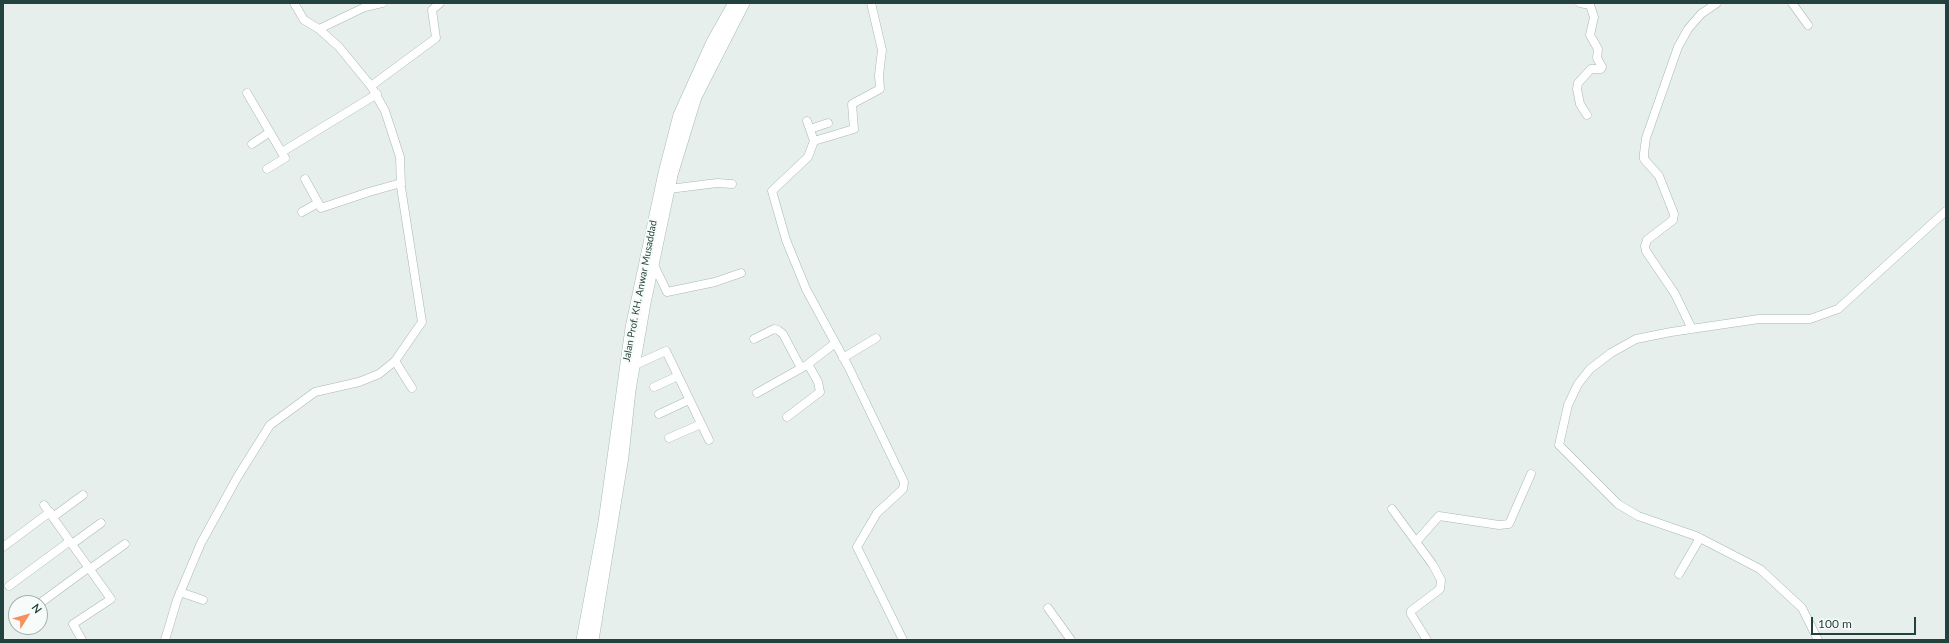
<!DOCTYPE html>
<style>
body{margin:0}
#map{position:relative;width:1949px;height:643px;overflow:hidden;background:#e6efec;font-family:Lato,sans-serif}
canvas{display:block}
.frame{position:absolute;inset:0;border:4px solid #24423d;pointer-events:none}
.north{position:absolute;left:8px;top:595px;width:40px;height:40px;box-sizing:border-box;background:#f7fbf9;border:1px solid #a3b1ae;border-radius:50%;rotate:53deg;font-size:11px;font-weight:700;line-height:16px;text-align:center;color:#24423d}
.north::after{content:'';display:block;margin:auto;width:14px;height:18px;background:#f6915d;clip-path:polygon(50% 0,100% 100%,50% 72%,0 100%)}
.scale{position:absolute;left:1811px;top:617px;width:105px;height:18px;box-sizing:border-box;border:2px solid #24423d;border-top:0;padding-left:5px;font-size:12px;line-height:14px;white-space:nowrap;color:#24423d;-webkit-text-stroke:3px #f7fbf9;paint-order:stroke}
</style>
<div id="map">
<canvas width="1949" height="643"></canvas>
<div class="frame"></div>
<div class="north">N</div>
<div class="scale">100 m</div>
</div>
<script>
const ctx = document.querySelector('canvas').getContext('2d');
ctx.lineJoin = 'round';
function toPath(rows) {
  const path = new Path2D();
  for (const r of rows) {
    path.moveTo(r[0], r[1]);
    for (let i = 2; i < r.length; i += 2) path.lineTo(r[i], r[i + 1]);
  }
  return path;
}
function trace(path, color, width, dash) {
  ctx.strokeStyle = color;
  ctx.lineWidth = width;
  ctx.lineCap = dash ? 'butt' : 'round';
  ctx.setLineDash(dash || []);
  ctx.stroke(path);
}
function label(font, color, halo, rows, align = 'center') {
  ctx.font = font + ' Lato,sans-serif';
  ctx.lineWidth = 4;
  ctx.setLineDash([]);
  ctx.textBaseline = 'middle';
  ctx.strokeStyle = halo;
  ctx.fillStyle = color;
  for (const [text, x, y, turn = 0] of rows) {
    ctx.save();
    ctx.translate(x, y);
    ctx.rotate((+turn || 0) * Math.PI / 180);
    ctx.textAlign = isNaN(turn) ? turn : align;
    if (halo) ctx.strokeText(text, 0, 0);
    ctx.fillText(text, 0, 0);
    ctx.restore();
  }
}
const street = toPath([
 [871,3,882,50,879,75,880,89,852,104,854,129,814,141,808,157,772,191,786,240,806,289,849,368,904,482,903,489,877,513,857,547,903,640],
 [1580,3,1590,5,1594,17,1590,35,1598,49,1597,58,1602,67,1601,69,1591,69,1578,83,1577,89,1580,104,1587,115],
 [1792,3,1808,25],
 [319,29,365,7,382,3],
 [371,86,436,38,432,10,440,3],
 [247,93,285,158,267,169],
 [807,121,814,141],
 [810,129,828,123],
 [252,144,270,132],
 [282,152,377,94],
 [305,179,321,208,369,192,401,183],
 [669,189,717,183,732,184],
 [302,212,318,203],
 [653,263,667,292,715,282,741,273],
 [1692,329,1675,294,1646,251,1645,246,1647,240,1673,220,1674,214,1659,176,1644,159,1644,153,1646,138,1678,47,1688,29,1701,14,1717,3],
 [754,339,774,329,778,330,783,334,801,368],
 [843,358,876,338],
 [395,361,412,388],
 [635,365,666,351,709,440],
 [654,387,678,376],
 [757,393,805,366],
 [659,414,689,400],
 [787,417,820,392,818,382,808,364,834,344],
 [669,438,701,424],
 [44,505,111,599,73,624,82,640],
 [1392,509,1433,565,1441,580,1440,589,1411,611,1411,614,1427,640],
 [53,517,83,495],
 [1416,542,1439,516,1499,525,1509,524,1531,474],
 [72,544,101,523],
 [3,547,50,512],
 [90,569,125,544],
 [1679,574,1700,538],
 [9,586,70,541],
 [180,592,203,600],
 [43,601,88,568],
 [1048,608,1071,640],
 [165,640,177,600,201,543,238,476,270,425,315,392,359,382,379,374,395,361,422,322,401,187,400,157,385,111,371,86,339,47,319,29,304,20,294,3],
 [1818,640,1802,608,1760,569,1696,536,1638,516,1618,504,1559,445,1568,405,1578,384,1590,369,1611,353,1636,339,1671,332,1759,319,1810,319,1838,309,1946,211]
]);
const secondary = toPath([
 [582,640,604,522,631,328,664,173,679,115,712,42,734,3],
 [593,640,623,456,630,390,645,303,672,175,696,97,744,3]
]);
const streetNames = [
 ["Jalan Prof. KH. Anwar Musaddad",640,291,-79]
];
trace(street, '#a8b8b4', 9);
trace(secondary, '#a4bbb5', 12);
trace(street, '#fff', 8);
trace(secondary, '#fff', 11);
label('10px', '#24423d', '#f7fbf9', streetNames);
</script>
